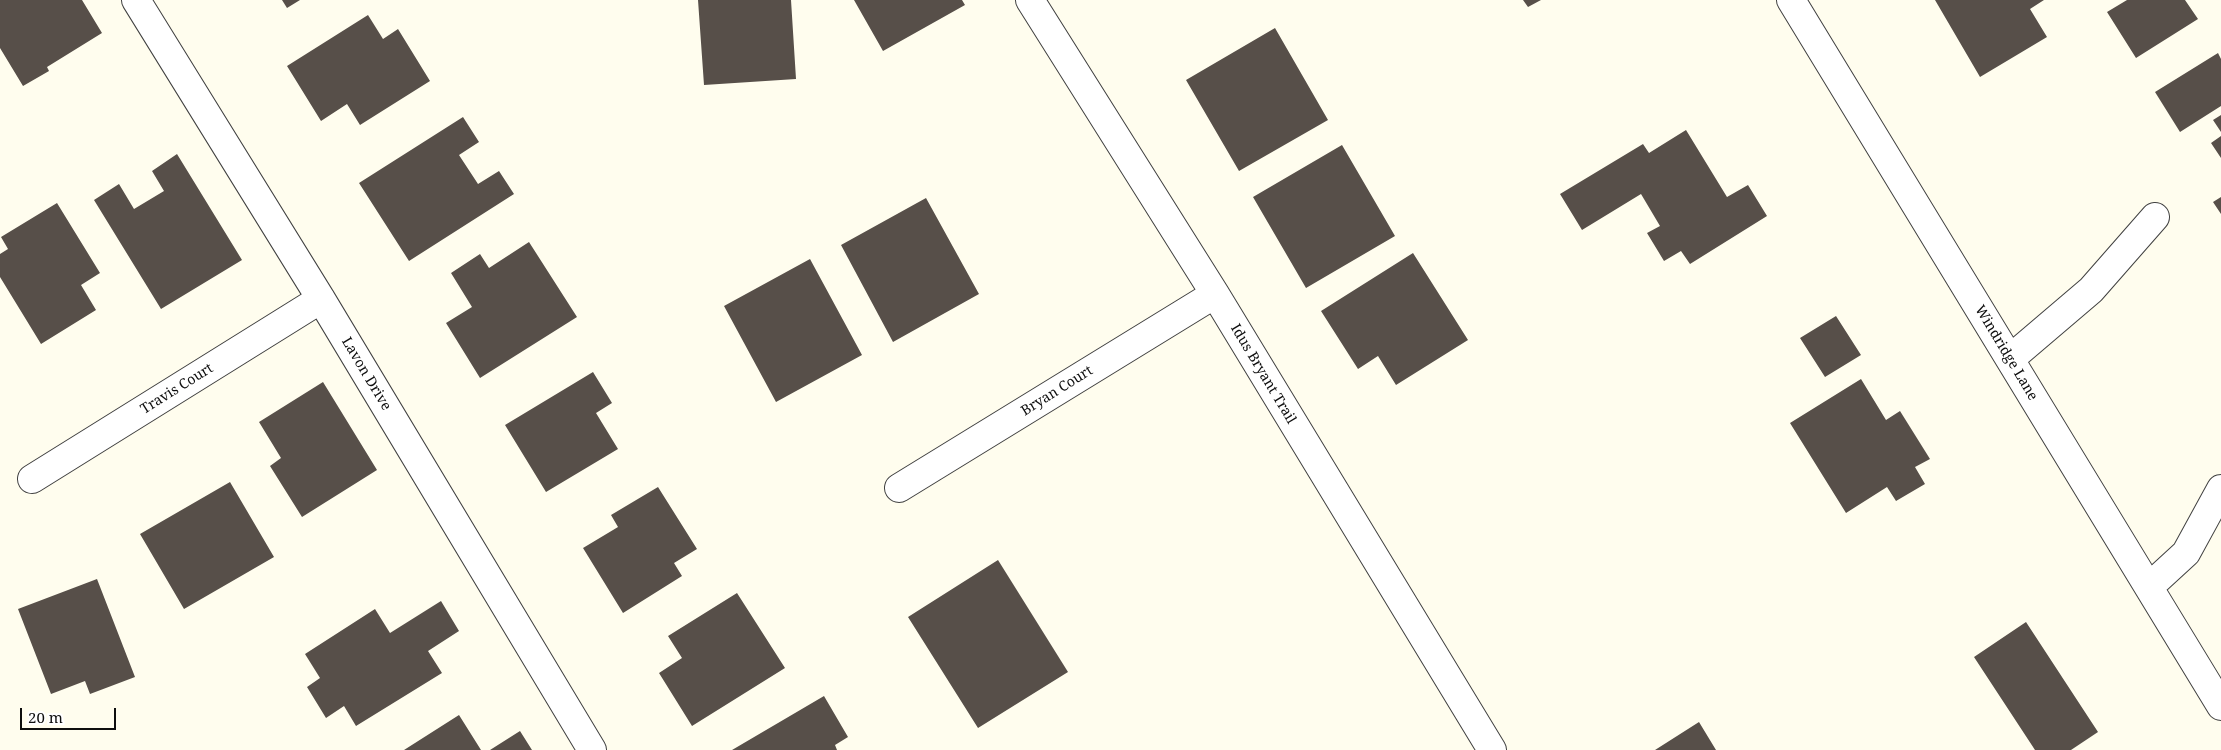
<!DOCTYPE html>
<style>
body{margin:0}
#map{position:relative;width:2221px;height:750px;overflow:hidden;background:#fffdee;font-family:"Noto Serif",serif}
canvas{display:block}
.scale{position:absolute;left:20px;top:708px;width:96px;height:22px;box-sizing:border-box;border:2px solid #0e0e0e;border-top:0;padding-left:6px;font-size:15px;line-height:18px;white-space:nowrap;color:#0e0e0e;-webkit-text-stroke:4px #fff;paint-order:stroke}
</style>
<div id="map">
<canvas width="2221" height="750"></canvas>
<div class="scale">20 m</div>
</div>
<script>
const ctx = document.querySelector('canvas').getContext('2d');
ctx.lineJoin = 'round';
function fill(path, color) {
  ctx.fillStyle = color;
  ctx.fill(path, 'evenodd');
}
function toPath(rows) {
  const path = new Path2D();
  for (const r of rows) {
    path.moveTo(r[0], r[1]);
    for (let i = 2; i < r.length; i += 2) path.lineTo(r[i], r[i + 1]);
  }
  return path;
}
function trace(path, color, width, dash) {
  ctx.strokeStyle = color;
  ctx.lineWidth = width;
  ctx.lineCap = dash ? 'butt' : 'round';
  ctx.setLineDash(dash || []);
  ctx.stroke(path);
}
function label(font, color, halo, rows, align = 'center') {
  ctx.font = font + ' "Noto Serif",serif';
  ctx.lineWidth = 5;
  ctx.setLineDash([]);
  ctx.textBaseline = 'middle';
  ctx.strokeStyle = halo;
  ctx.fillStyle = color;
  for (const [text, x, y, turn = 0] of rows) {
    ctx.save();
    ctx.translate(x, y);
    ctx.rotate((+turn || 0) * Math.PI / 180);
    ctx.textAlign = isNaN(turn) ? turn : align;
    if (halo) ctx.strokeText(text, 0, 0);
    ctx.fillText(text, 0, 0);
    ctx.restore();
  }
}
const building = toPath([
 [0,0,82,0,102,33,47,67,49,71,23,86,0,48],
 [282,0,300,0,287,8],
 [698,0,791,0,796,79,704,85],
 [854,0,962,0,965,5,883,51],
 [1523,0,1541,0,1528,7],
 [1935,0,2044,0,2030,9,2047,37,1980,77],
 [2127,0,2185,0,2198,19,2136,58,2107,12],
 [368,15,383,39,398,29,430,81,360,125,347,104,321,121,287,66],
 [1275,28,1328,120,1239,171,1186,80],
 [2218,53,2221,59,2221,106,2180,132,2155,92],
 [2221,115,2221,132,2213,120],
 [463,117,479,142,459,155,478,184,499,171,514,194,409,261,359,183],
 [1686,130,1727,197,1748,185,1767,216,1690,264,1681,251,1664,261,1647,233,1660,226,1641,194,1582,230,1560,194,1643,144,1649,153],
 [2221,136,2221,158,2211,143],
 [1342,145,1395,236,1306,288,1253,197],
 [177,154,242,260,161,309,94,200,119,184,134,209,164,191,152,171],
 [2221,197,2221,214,2213,202],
 [926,198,979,294,893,342,841,245],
 [57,203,100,273,81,285,96,310,41,344,0,277,0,254,8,249,1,237],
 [529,242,577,317,480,378,446,323,472,307,451,273,480,254,489,268],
 [1413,253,1468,340,1396,385,1378,356,1358,369,1321,311],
 [810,259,862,355,776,402,724,306],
 [1836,316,1861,355,1825,377,1800,338],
 [593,372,612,403,596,413,618,449,546,492,505,425],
 [1861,379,1886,420,1900,411,1930,459,1915,467,1925,484,1896,501,1887,487,1846,513,1790,423],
 [323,382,377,470,302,517,270,466,281,458,259,422],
 [230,482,274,557,184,609,140,534],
 [658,487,697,549,674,563,682,576,623,613,583,548,618,527,611,515],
 [998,560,1068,672,978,728,908,617],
 [97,579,135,677,90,694,85,681,51,694,18,609],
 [737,593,785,668,692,726,659,673,682,658,668,636],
 [441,601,459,631,428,651,442,673,356,726,344,706,326,718,307,687,320,678,305,654,375,609,390,633],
 [2026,622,2098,732,2071,750,2035,750,1974,657],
 [824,696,848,737,835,745,837,750,732,750],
 [459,715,481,750,404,750],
 [1699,722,1716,750,1655,750],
 [520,731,532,750,490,750]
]);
const minor = toPath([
 [136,0,321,299,592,750],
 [1030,0,1215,294,1492,750],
 [1791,0,2221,706],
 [2010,359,2091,290,2155,217],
 [32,479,321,299],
 [899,488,1215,294],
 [2149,587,2186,553,2221,489]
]);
const streetNames = [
 ["Windridge Lane",2006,353,59],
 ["Lavon Drive",366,374,59],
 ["Idus Bryant Trail",1263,374,59],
 ["Travis Court",177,389,-32],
 ["Bryan Court",1057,391,-32]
];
fill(building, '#574f49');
trace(minor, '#414141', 30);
trace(minor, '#fff', 28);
label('14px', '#0e0e0e', '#fff', streetNames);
</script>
